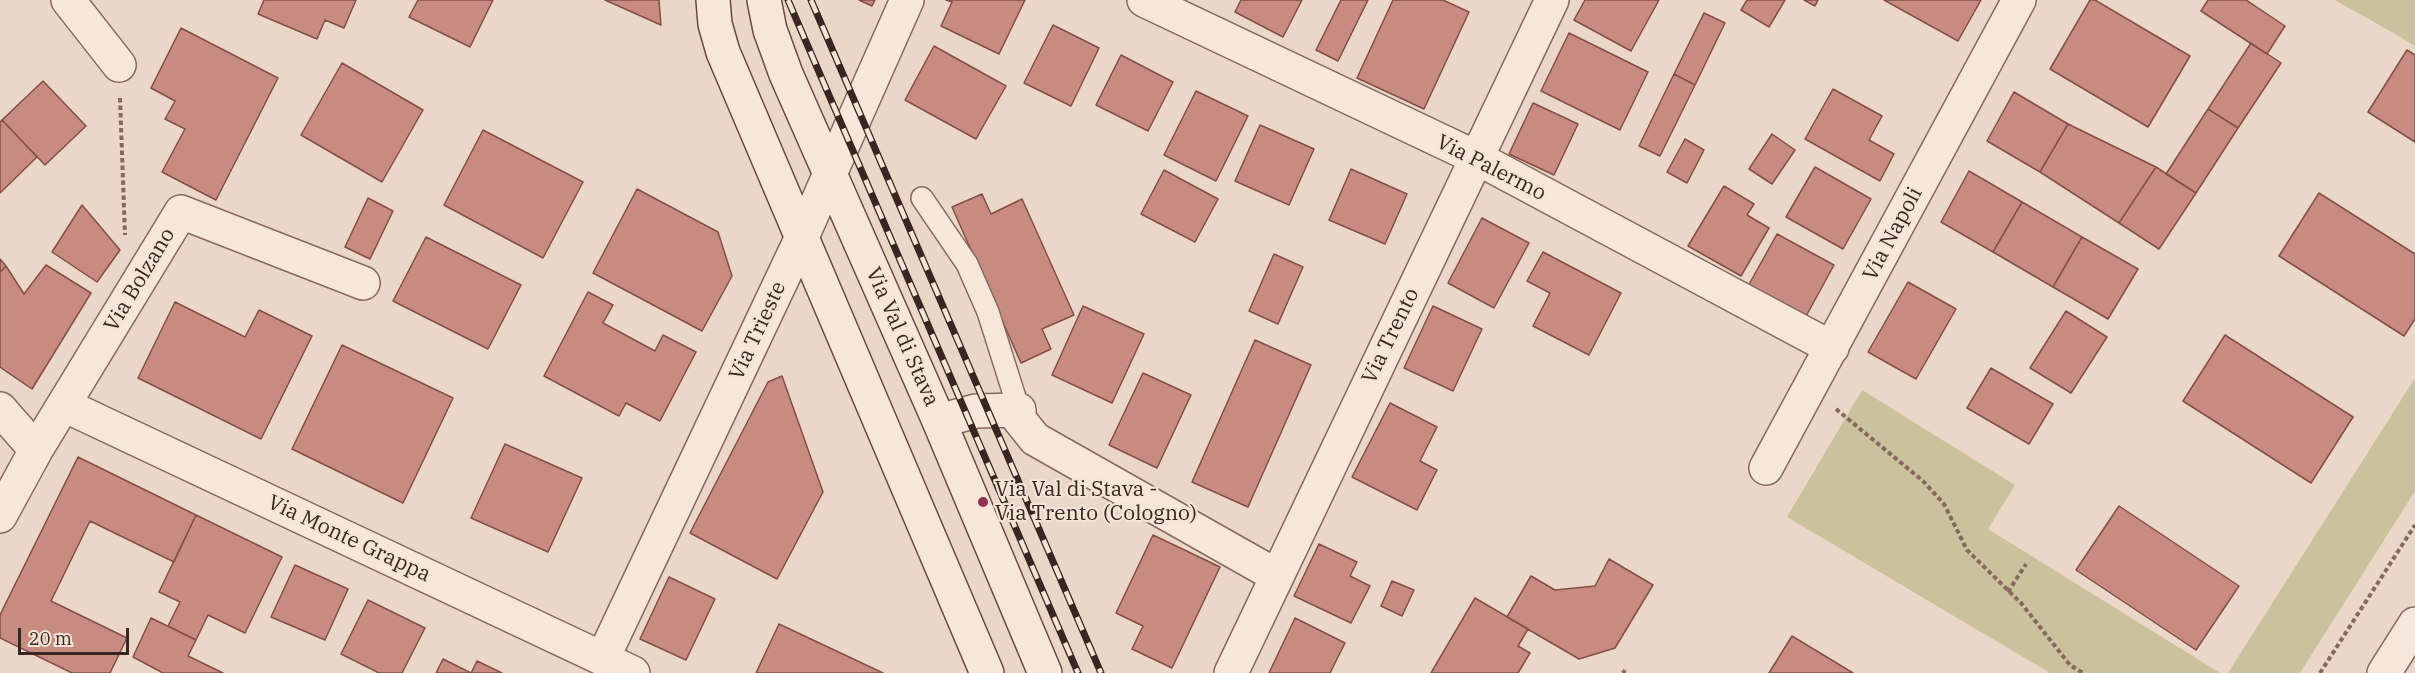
<!DOCTYPE html>
<style>
body{margin:0}
#map{position:relative;width:2415px;height:673px;overflow:hidden;background:#ebd7c8;font-family:"IBM Plex Serif",serif}
canvas{display:block}
.scale{position:absolute;left:18px;top:628px;width:111px;height:27px;box-sizing:border-box;border:3px solid #382621;border-top:0;padding-left:8px;font-size:18px;line-height:21px;white-space:nowrap;color:#382621;-webkit-text-stroke:4px #f3e4d7;paint-order:stroke}
</style>
<div id="map">
<canvas width="2415" height="673"></canvas>
<div class="scale">20 m</div>
</div>
<script>
const ctx = document.querySelector('canvas').getContext('2d');
ctx.lineJoin = 'round';
function fill(path, color) {
  ctx.fillStyle = color;
  ctx.fill(path, 'evenodd');
}
function toPath(rows) {
  const path = new Path2D();
  for (const r of rows) {
    path.moveTo(r[0], r[1]);
    for (let i = 2; i < r.length; i += 2) path.lineTo(r[i], r[i + 1]);
  }
  return path;
}
function trace(path, color, width, dash) {
  ctx.strokeStyle = color;
  ctx.lineWidth = width;
  ctx.lineCap = dash ? 'butt' : 'round';
  ctx.setLineDash(dash || []);
  ctx.stroke(path);
}
function label(font, color, halo, rows, align = 'center') {
  ctx.font = font + ' "IBM Plex Serif",serif';
  ctx.lineWidth = 4.5;
  ctx.setLineDash([]);
  ctx.textBaseline = 'middle';
  ctx.strokeStyle = halo;
  ctx.fillStyle = color;
  for (const [text, x, y, turn = 0] of rows) {
    ctx.save();
    ctx.translate(x, y);
    ctx.rotate((+turn || 0) * Math.PI / 180);
    ctx.textAlign = isNaN(turn) ? turn : align;
    if (halo) ctx.strokeText(text, 0, 0);
    ctx.fillText(text, 0, 0);
    ctx.restore();
  }
}
const green = toPath([
 [2335,0,2415,0,2415,46,2397,35],
 [2415,378,2415,491,2300,673,2228,673],
 [1862,390,2015,485,1988,529,2220,673,2050,673,1787,517]
]);
const building = toPath([
 [264,0,356,0,344,28,325,20,317,39,258,14,264,0],
 [418,0,493,0,470,47,409,17,418,0],
 [605,0,659,0,661,25,605,0],
 [859,0,875,0,872,6,859,0],
 [946,0,1025,0,999,54,941,26,952,2,946,0],
 [1241,0,1302,0,1283,37,1235,12,1241,0],
 [1341,0,1368,0,1338,61,1316,50,1341,0],
 [1393,0,1443,0,1469,12,1424,109,1357,78,1393,0],
 [1585,0,1659,0,1631,51,1574,20,1585,0],
 [1747,0,1785,0,1769,27,1741,10,1747,0],
 [1804,0,1818,0,1815,6,1804,0],
 [1884,0,1981,0,1958,41,1884,0],
 [2090,0,2095,0,2190,56,2148,127,2050,69,2090,0],
 [2208,0,2246,0,2285,26,2267,54,2201,11,2208,0],
 [1704,13,1725,23,1695,85,1674,74,1704,13],
 [1053,25,1099,48,1071,106,1024,83,1053,25],
 [181,28,278,78,216,200,162,172,185,129,165,119,175,101,151,88,181,28],
 [1569,33,1648,72,1620,130,1541,91,1569,33],
 [2251,43,2281,63,2238,128,2208,109,2251,43],
 [934,46,1006,86,976,139,905,100,934,46],
 [2407,50,2415,55,2415,142,2368,112,2407,50],
 [1121,55,1173,82,1148,131,1096,105,1121,55],
 [342,63,423,110,382,182,301,135,342,63],
 [1674,74,1695,85,1660,156,1639,146,1674,74],
 [43,81,86,126,45,165,2,120,43,81],
 [1833,89,1882,116,1869,140,1894,154,1880,181,1805,139,1833,89],
 [1196,91,1248,116,1216,181,1164,155,1196,91],
 [2014,92,2068,124,2040,172,1987,141,2014,92],
 [1533,103,1578,124,1554,175,1509,154,1533,103],
 [2208,109,2238,128,2196,193,2166,174,2208,109],
 [2,120,37,157,0,193,0,122,2,120],
 [2068,124,2156,167,2119,223,2040,172,2068,124],
 [1260,125,1314,149,1289,205,1235,181,1260,125],
 [483,130,583,182,543,258,444,205,483,130],
 [1772,134,1795,150,1772,184,1749,169,1772,134],
 [1685,139,1704,150,1687,183,1667,172,1685,139],
 [1815,167,1871,199,1843,249,1786,217,1815,167],
 [2156,167,2196,193,2159,249,2119,223,2156,167],
 [1351,169,1407,194,1385,244,1329,220,1351,169],
 [1164,170,1218,199,1195,242,1141,214,1164,170],
 [1969,171,2022,202,1993,252,1941,222,1969,171],
 [1724,186,1754,204,1747,215,1769,228,1741,276,1688,246,1724,186],
 [637,189,718,232,732,276,702,331,593,273,637,189],
 [2319,193,2415,254,2415,319,2404,336,2279,256,2319,193],
 [982,194,991,214,1022,199,1074,315,1042,329,1051,349,1021,363,952,207,982,194],
 [368,198,393,211,370,259,345,247,368,198],
 [2022,202,2082,237,2053,287,1993,252,2022,202],
 [82,205,120,250,97,282,52,252,82,205],
 [1482,218,1529,243,1494,308,1448,283,1482,218],
 [1777,234,1834,265,1804,320,1747,288,1777,234],
 [426,237,521,285,488,349,393,301,426,237],
 [2082,237,2138,269,2108,319,2053,287,2082,237],
 [1543,252,1621,293,1589,355,1533,326,1550,293,1527,281,1543,252],
 [1274,254,1303,267,1278,324,1249,311,1274,254],
 [0,259,6,266,0,272,0,259],
 [46,265,91,293,32,389,0,367,0,272,6,266,24,294,46,265],
 [1908,282,1956,309,1916,379,1868,352,1908,282],
 [588,292,613,305,603,323,655,351,663,335,696,352,660,421,626,403,619,416,544,376,588,292],
 [175,302,245,337,259,310,312,336,261,439,138,378,175,302],
 [1083,306,1144,334,1112,403,1052,375,1083,306],
 [1433,306,1482,329,1453,391,1404,368,1433,306],
 [2066,311,2107,337,2071,393,2030,368,2066,311],
 [2225,335,2353,417,2311,483,2183,401,2225,335],
 [1255,340,1311,365,1248,507,1192,482,1255,340],
 [342,345,453,398,403,503,292,449,342,345],
 [1991,368,2053,404,2029,444,1967,408,1991,368],
 [1143,373,1191,395,1157,468,1109,445,1143,373],
 [782,376,823,492,777,579,690,533,768,382,782,376],
 [1390,403,1437,427,1420,461,1437,470,1417,510,1352,477,1390,403],
 [505,444,582,478,548,552,471,518,505,444],
 [78,457,196,515,174,562,90,521,51,601,127,638,110,673,72,673,0,638,0,615,78,457],
 [2119,506,2239,586,2196,650,2076,570,2119,506],
 [196,515,282,557,245,633,208,615,196,640,168,626,180,602,159,592,196,515],
 [1153,535,1220,567,1172,668,1132,649,1143,626,1116,613,1153,535],
 [1319,544,1357,562,1350,576,1370,586,1351,623,1294,596,1319,544],
 [1609,559,1653,585,1615,648,1579,659,1507,617,1531,576,1555,590,1595,586,1609,559],
 [295,565,348,589,325,640,271,617,295,565],
 [669,577,715,599,686,660,640,639,669,577],
 [1392,581,1414,590,1402,616,1381,606,1392,581],
 [1475,598,1528,629,1518,646,1530,653,1518,673,1431,673,1475,598],
 [368,600,425,628,402,673,379,673,341,654,368,600],
 [151,618,196,640,188,656,223,673,163,673,133,657,151,618],
 [1295,618,1345,643,1330,673,1269,673,1295,618],
 [779,624,883,673,756,673,779,624],
 [1792,636,1853,673,1769,673,1792,636],
 [443,659,471,673,477,661,502,673,436,673,443,659]
]);
const path = toPath([
 [120,98,125,235],
 [1836,409,1923,481,1944,504,1967,550,2021,603,2070,665,2083,673],
 [2008,592,2026,564],
 [1623,673,1625,670],
 [2320,673,2415,525]
]);
const lane = toPath([
 [922,198,967,264,988,312,1019,410]
]);
const street = toPath([
 [68,0,119,65],
 [1144,0,1477,158,1832,348],
 [64,405,633,673],
 [0,409,36,450],
 [939,421,976,411,1019,410,1019,419,1035,439,1277,576],
 [1766,468,2019,0],
 [0,516,36,450,181,212,363,283],
 [603,658,802,237,907,0],
 [1231,673,1552,0],
 [2384,673,2415,624]
]);
const secondary = toPath([
 [713,0,715,24,723,52,987,673],
 [764,0,770,30,786,74,939,421,1045,673]
]);
const rail = toPath([
 [788,0,1078,673],
 [811,0,1101,673]
]);
const markers = [
 [983,502,6,"#91334c"]
];
const streetNames = [
 ["Via Palermo",1491,168,27],
 ["Via Napoli",1893,234,-62],
 ["Via Bolzano",140,280,-59],
 ["Via Trieste",758,331,-65],
 ["Via Trento",1391,336,-64],
 ["Via Val di Stava",902,337,66],
 ["Via Monte Grappa",349,539,25]
];
const poiNames = [
 ["Via Val di Stava -",995,490],
 ["Via Trento (Cologno)",995,514]
];
fill(green, '#c9c29c');
fill(building, '#c78b81');
trace(building, '#844e46', 1.5);
trace(lane, '#86695e', 24);
trace(street, '#86695e', 36);
trace(secondary, '#684a41', 36);
trace(path, '#86695e', 4, [4.5, 3]);
trace(lane, '#f7e7db', 21);
trace(street, '#f7e7db', 33);
trace(secondary, '#f7e7db', 33);
trace(rail, '#382621', 7);
trace(rail, '#f3e4d7', 4.5, [14]);
for (const [x, y, r, color] of markers) {
  const dot = new Path2D();
  dot.arc(x, y, r, 0, 2 * Math.PI);
  ctx.fillStyle = color;
  ctx.fill(dot);
  trace(dot, '#f3e4d7', 2);
}
label('21px', '#382621', '#f3e4d7', streetNames);
label('21px', '#382621', '#f3e4d7', poiNames, 'left');
</script>
